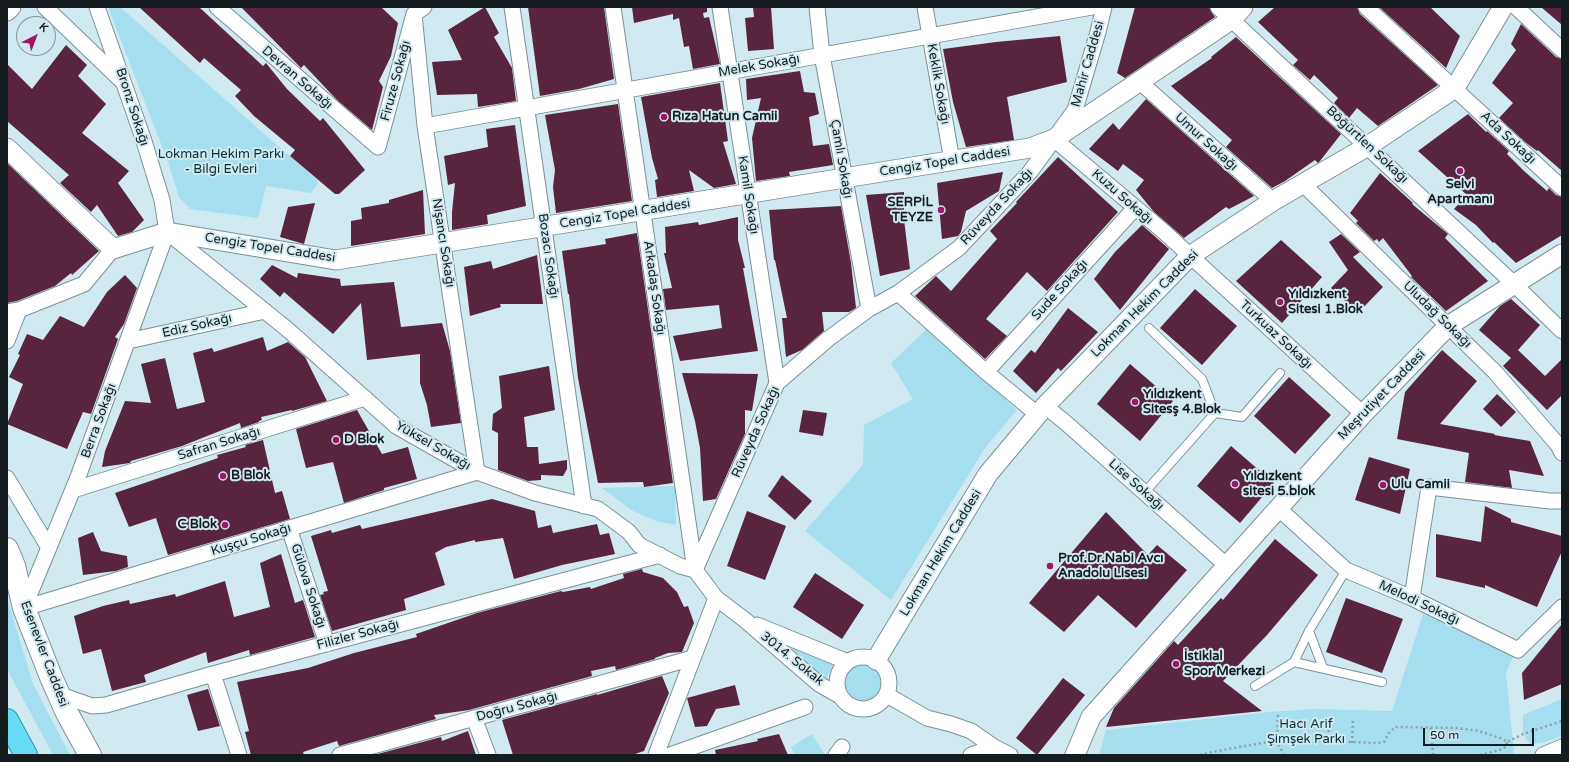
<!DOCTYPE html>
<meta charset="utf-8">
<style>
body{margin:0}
#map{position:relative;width:1569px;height:762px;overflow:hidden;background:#d1e9f0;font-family:"Varela Round",sans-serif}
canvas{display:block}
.frame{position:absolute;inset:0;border:8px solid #141c1f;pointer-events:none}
.north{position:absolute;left:16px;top:16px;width:40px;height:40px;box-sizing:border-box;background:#d1e9f0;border:1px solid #85979c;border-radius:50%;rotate:42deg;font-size:11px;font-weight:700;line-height:16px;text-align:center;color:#141c1f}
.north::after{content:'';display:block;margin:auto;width:14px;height:18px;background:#9e1766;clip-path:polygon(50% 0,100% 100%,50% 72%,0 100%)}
.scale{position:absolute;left:1423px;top:728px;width:111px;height:18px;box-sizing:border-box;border:2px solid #141c1f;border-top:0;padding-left:5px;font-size:12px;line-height:14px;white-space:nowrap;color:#141c1f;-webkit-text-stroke:3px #d1e9f0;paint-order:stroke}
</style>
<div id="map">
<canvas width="1569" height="762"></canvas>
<div class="frame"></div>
<div class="north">K</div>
<div class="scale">50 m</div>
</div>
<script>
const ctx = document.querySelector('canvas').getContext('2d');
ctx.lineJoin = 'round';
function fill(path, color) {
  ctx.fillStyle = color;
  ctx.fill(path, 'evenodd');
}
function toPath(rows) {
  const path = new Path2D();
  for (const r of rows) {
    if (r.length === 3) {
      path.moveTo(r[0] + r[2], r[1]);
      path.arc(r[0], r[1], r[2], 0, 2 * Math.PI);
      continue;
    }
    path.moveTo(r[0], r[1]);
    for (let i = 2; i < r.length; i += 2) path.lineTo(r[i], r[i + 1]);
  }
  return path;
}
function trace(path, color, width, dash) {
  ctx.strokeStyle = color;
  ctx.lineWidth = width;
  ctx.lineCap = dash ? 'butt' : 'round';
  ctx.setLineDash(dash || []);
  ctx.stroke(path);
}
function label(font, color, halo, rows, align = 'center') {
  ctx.font = font + ' "Varela Round",sans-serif';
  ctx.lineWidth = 4;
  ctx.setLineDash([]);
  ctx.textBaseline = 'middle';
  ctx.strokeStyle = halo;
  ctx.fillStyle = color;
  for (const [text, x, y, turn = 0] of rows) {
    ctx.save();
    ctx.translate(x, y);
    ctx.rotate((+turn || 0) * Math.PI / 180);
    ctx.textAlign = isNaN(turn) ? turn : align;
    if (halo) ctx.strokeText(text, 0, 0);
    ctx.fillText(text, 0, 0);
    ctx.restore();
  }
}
const green = toPath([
 [108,7,120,7,319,182,311,193,266,186,258,218,190,209,179,197,168,162],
 [927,329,1017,410,985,448,891,600,805,531,863,465,864,425,913,399,891,363],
 [675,486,676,525,656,521,633,511,602,488],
 [7,598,33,684,70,755,53,755,7,669],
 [1424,611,1515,652,1506,673,1514,753,1508,755,1099,755,1106,730,1269,712,1314,709,1392,711],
 [775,639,834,663,826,679,818,675],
 [863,683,18],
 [1562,699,1562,736,1542,743,1530,744,1523,734,1523,715],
 [812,734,825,755,795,755,791,747]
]);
const building = toPath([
 [139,7,199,7,263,66,266,63,287,89,320,121,323,118,365,170,339,194,335,194,290,156,295,150,254,116,235,96,241,90,204,58,200,63],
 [241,7,381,7,398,23,391,56,379,81,383,87,372,130,337,100,304,65,301,68],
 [485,7,499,33,494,37,512,68,516,101,478,107,477,94,437,95,432,62,462,60,448,30],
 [528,7,604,7,614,79,579,89,540,96],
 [632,7,707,7,707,12,703,13,704,18,709,17,720,64,693,69,689,46,684,47,679,18,673,20,673,14,634,23],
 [753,7,771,7,774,49,748,51,745,18,754,17],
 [1135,7,1209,7,1212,13,1215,17,1125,78,1117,73],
 [1275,7,1357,7,1360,14,1438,85,1378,126,1357,108,1349,118,1334,103,1338,98,1314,75,1310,80,1293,65,1298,60,1258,22],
 [1379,7,1430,7,1460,36,1446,68],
 [1541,7,1562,7,1562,25],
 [1521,24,1556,57,1562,59,1562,171,1538,150,1537,151,1525,142,1499,118,1513,103,1492,83,1516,50,1511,44],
 [1060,36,1067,82,1007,97,1014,140,966,147,953,102,943,49,996,42],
 [1236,37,1341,134,1320,161,1318,163,1315,160,1285,181,1272,188,1226,147,1232,140,1171,86,1212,58,1211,57],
 [66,45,87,65,78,76,106,104,82,133,129,171,118,183,144,220,132,232,118,236,97,205,91,212,60,183,69,175,7,121,7,64,32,89],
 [800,71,804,92,815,93,819,114,809,117,813,146,829,144,833,165,789,172,790,176,756,181,752,138,761,98,747,100,746,79],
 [720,83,728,141,723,142,736,184,714,188,689,170,694,191,657,197,655,180,658,179,652,158,641,97],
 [1146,99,1254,196,1229,209,1226,207,1184,238,1154,212,1136,190,1144,180,1123,164,1118,171,1089,149,1113,123,1119,130],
 [618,104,632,201,556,213,553,187,555,170,545,115],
 [1468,114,1486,132,1487,131,1509,151,1507,154,1524,171,1547,191,1549,188,1556,195,1562,197,1562,235,1516,263,1494,242,1493,243,1476,225,1454,209,1467,195,1418,151],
 [515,125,526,206,487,215,488,224,452,230,452,212,455,183,448,185,444,156,488,147,486,129],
 [1058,157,1118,212,1047,291,1027,272,986,319,1007,336,985,359,915,296,936,276,951,291,997,239,990,231,1017,203,1016,202],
 [7,163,99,251,72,275,71,273,55,286,17,301,7,303],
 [1003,172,999,191,966,211,961,232,958,236,942,239,937,183],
 [1380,173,1413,203,1412,204,1448,234,1445,238,1488,281,1446,311,1411,277,1412,276,1383,238,1379,242,1377,239,1374,241,1356,223,1358,221,1350,213],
 [423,190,425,234,351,246,351,221,362,219,361,208,389,203,389,200],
 [904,192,904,219,910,269,880,276,866,195],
 [315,203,304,244,280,237,288,207],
 [841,206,851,263,856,308,849,312,822,312,824,331,802,350,786,357,782,318,787,318,775,260,774,260,769,210],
 [738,217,738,240,745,268,743,268,758,351,680,361,673,336,722,328,719,305,666,310,663,289,672,288,664,253,666,253,665,227,698,222,699,225],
 [1142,225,1169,249,1120,310,1094,279,1115,252],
 [637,233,673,483,644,487,643,482,598,483,578,378,569,294,568,294,562,251,606,244,605,239],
 [1341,234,1360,252,1353,257,1383,287,1358,313,1331,288,1348,270,1329,242],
 [1281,240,1322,277,1282,323,1236,281],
 [537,255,543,304,500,304,501,307,470,316,464,267,491,261,493,269],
 [272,265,297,278,298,273,340,279,341,286,394,282,401,327,442,323,450,351,461,423,431,427,427,405,420,383,420,354,367,360,361,303,333,334,284,292,280,297,260,279],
 [125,275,137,288,124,324,115,337,118,339,91,414,83,412,67,449,7,424,23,384,9,377,20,355,18,354,27,334,43,340,60,316,84,327,107,292],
 [1195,289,1237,326,1202,365,1160,328],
 [1511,299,1540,325,1512,357,1518,350,1545,376,1562,359,1562,395,1547,410,1503,366,1511,358,1479,330,1500,306],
 [1068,308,1098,332,1061,371,1058,368,1036,393,1013,371,1031,350,1035,353],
 [263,337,267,351,288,342,305,357,327,401,292,411,292,410,261,417,262,420,259,421,259,422,241,428,240,423,182,446,131,461,130,463,102,467,105,451,125,401,151,403,141,364,165,358,177,409,205,402,193,353,212,348,214,352],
 [1442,350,1477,381,1440,424,1495,434,1494,435,1530,441,1544,476,1509,470,1512,488,1465,482,1469,453,1397,439,1405,392],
 [1130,364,1173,401,1140,441,1097,404],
 [549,366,555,410,524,417,527,447,538,447,539,464,567,460,567,469,563,476,541,475,541,480,528,481,498,470,498,433,492,430,493,414,502,408,499,376],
 [682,373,758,374,752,411,745,410,745,434,716,499,703,501,700,448,695,421],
 [1289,377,1331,415,1295,454,1254,416],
 [1497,394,1516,412,1501,427,1483,409],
 [357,410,382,454,408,447,417,479,384,488,384,490,344,503,333,462,306,468,296,429],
 [803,410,827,413,823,436,799,432],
 [263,440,275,493,282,491,290,519,168,555,156,518,129,527,115,493,218,458,217,455,246,447,245,445],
 [1231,446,1274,483,1240,523,1197,486],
 [1369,457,1410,469,1400,514,1355,500],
 [782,475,812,501,795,520,768,496],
 [492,499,535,511,538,528,551,525,553,533,597,524,600,535,609,533,615,554,562,565,514,579,503,538,475,542,475,540,446,547,435,553,445,585,404,599,406,610,332,631,320,595,324,594,323,592,328,591,311,536,331,530,332,533,360,525,362,529],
 [1485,506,1511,519,1511,522,1562,536,1562,551,1537,607,1485,585,1485,588,1436,577,1436,534,1481,542],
 [747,511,786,526,765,580,727,566],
 [1106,512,1148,555,1157,545,1187,570,1136,628,1098,595,1064,632,1029,603],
 [93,532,101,551,127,556,128,567,116,571,83,575,78,538],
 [1275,539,1318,575,1267,635,1223,681,1262,711,1106,727,1114,708,1174,641,1178,645,1221,598,1223,600],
 [281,554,295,603,303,600,315,637,250,655,249,650,208,663,206,652,144,675,146,682,112,691,101,649,83,654,74,616,103,606,129,600,130,604,175,594,176,597,225,581,234,617,270,607,260,563],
 [642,569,643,572,663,578,677,592,684,607,688,606,694,623,682,652,668,653,655,658,655,659,616,670,615,666,591,671,592,676,469,710,434,715,436,719,339,746,337,741,303,752,304,755,251,755,245,732,249,731,237,682,308,668,354,653,417,637,416,634,477,613,561,591,563,592,590,587,591,589,624,578,623,574],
 [815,573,864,605,842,639,793,607],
 [1346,598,1403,619,1382,673,1326,652],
 [1562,624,1562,684,1524,700,1522,673],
 [662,676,669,693,644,751,632,755,513,755,502,720,597,694,597,695],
 [1063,678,1085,695,1037,755,1016,738],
 [735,685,740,705,716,709,707,726,695,727,687,698],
 [208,689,220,726,198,731,187,695],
 [468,731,476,755,374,755,441,737,442,741],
 [779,734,788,755,716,755,715,750,758,741,757,739]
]);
const path = toPath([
 [1278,715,1277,741,1284,755],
 [1431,728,1433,755],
 [1328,742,1329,718],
 [1352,743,1353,718],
 [1200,755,1212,752,1273,741,1306,740,1377,743,1384,742,1388,734,1395,727,1457,728,1479,731,1503,739,1507,742,1523,734,1562,721],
 [1480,755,1503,749,1506,746,1507,742]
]);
const service = toPath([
 [1149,328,1202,379,1215,413],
 [1215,413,1242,417,1280,373],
 [1145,492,1215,413],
 [1309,631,1323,668],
 [1294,662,1309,631,1346,570],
 [1255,686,1294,662,1382,682]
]);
const minor = toPath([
 [45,7,122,81],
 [217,7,378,147,414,14,424,7],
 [512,7,584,506],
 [720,7,777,383],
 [817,7,822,55,869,309],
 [925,7,952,161],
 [1218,7,1514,284,1562,331],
 [1366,7,1562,188],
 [1516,7,1562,50],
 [1140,82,1273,201],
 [425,126,1092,7],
 [1054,139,1162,230,1363,414],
 [1303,184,1495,372,1558,445,1562,453],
 [167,232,287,329,396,426,477,472,535,493,598,509,629,532,639,545,680,566,695,570,613,7],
 [898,293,986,372,1037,414],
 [7,312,19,310,84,284,113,249],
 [7,341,19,310],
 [128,341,265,311],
 [986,372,1135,208],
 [1045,406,1066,423,1226,565],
 [7,478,49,548],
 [73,490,365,398],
 [1278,508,1346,570,1412,598,1518,650,1562,607],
 [289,528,327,644],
 [1412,598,1429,487,1550,501,1562,501],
 [24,608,477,472,425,126,414,14],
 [24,608,78,477,167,232,162,200,143,138,97,7],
 [757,625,848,662],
 [863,683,26],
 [213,674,239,755],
 [58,694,92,706,106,705,213,674,660,555],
 [887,695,927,718,951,724,971,731,994,747,1010,755],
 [840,696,819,684,745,620,716,598,695,570,777,383,828,339,869,309,898,293,959,248,1030,172,1075,110,1098,32,1104,7],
 [474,718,488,755],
 [340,755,693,658],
 [656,755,716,598],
 [670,755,805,707],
 [836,755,842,747],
 [971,755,994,747],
 [1543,755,1562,747]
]);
const tertiary = toPath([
 [7,11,11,7],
 [7,148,113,249,167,232,336,260,1030,148,1054,139,1232,19,1243,7],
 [876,660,988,474,1045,406,1190,256,1273,201,1368,146,1455,88,1503,7],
 [1075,755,1091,717,1363,414,1448,326,1562,254]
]);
const secondary = toPath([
 [7,549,14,566,24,608,51,677,67,713,90,755]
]);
const trunk = toPath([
 [7,720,26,755]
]);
const markers = [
 [664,117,4,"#9e1766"],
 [1460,171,4,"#9e1766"],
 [941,210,4,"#9e1766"],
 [1280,302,4,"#9e1766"],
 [1135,402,4,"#9e1766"],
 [336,440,4,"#9e1766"],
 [223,476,4,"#9e1766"],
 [1235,484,4,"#9e1766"],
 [1383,485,4,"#9e1766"],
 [225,525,4,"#9e1766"],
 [1050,566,4,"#9e1766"],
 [1176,664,4,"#9e1766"]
];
const streetNames = [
 ["Mahir Caddesi",1088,64,-74],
 ["Melek Sokağı",759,66,-10],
 ["Devran Sokağı",297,78,41],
 ["Firuze Sokağı",396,81,-75],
 ["Keklik Sokağı",938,84,80],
 ["Bronz Sokağı",132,107,72],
 ["Ada Sokağı",1508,138,43],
 ["Umur Sokağı",1206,142,42],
 ["Böğürtlen Sokağı",1367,145,43],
 ["Çamlı Sokağı",841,159,80],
 ["Cengiz Topel Caddesi",945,162,-9],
 ["Kamil Sokağı",748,195,81],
 ["Kuzu Sokağı",1122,197,41],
 ["Rüveyda Sokağı",997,207,-47],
 ["Cengiz Topel Caddesi",625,214,-9],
 ["Nişancı Sokağı",443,243,81],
 ["Cengiz Topel Caddesi",270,248,9],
 ["Bozacı Sokağı",548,256,82],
 ["Arkadaş Sokağı",654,288,82],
 ["Sude Sokağı",1060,290,-48],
 ["Lokman Hekim Caddesi",1145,304,-45],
 ["Uludağ Sokağı",1437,315,44],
 ["Ediz Sokağı",197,326,-13],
 ["Turkuaz Sokağı",1276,335,43],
 ["Meşrutiyet Caddesi",1382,395,-46],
 ["Berra Sokağı",99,421,-70],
 ["Rüveyda Sokağı",756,432,-66],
 ["Safran Sokağı",219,444,-17],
 ["Yüksel Sokağı",433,446,30],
 ["Lise Sokağı",1136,485,42],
 ["Kuşçu Sokağı",251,540,-17],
 ["Lokman Hekim Caddesi",941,553,-59],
 ["Gülova Sokağı",308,586,72],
 ["Melodi Sokağı",1419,603,25],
 ["Filizler Sokağı",358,635,-15],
 ["Esenevler Caddesi",44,654,69],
 ["3014. Sokak",792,659,39],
 ["Doğru Sokağı",517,707,-15]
];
const poiNames = [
 ["Rıza Hatun Camii",672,117],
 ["Selvi",1460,185,"center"],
 ["Apartmanı",1460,200,"center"],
 ["SERPİL",933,203,"right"],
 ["TEYZE",933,218,"right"],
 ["Yıldızkent",1288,295],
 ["Sitesi 1.Blok",1288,310],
 ["Yıldızkent",1143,395],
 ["Sitesş 4.Blok",1143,410],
 ["D Blok",344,440],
 ["B Blok",231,476],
 ["Yıldızkent",1243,477],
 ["sitesi 5.blok",1243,492],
 ["Ulu Camii",1391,485],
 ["C Blok",217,525,"right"],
 ["Prof.Dr.Nabi Avcı",1058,559],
 ["Anadolu Lisesi",1058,574],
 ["İstiklal",1184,657],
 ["Spor Merkezi",1184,672]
];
const parkNames = [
 ["Lokman Hekim Parkı",221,155],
 ["- Bilgi Evleri",221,170],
 ["Hacı Arif",1306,725],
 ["Şimşek Parkı",1306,740]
];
fill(green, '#a5dfef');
fill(building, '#58243e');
trace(service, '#7b9197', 10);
trace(minor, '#7b9197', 17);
trace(tertiary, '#7b9197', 21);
trace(secondary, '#7b9197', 24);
trace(trunk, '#3093a9', 24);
trace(path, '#8ea0a5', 2.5, [2, 3]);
trace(service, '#fff', 8);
trace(minor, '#fff', 15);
trace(tertiary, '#fff', 19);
trace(secondary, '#fff', 22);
trace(trunk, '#66dcf6', 22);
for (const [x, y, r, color] of markers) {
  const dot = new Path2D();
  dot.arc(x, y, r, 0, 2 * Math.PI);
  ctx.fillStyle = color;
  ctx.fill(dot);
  trace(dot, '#d1e9f0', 1.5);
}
label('13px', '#141c1f', '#d1e9f0', streetNames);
label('bold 13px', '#141c1f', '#d1e9f0', poiNames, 'left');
label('13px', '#062f38', '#d1e9f0', parkNames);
</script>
